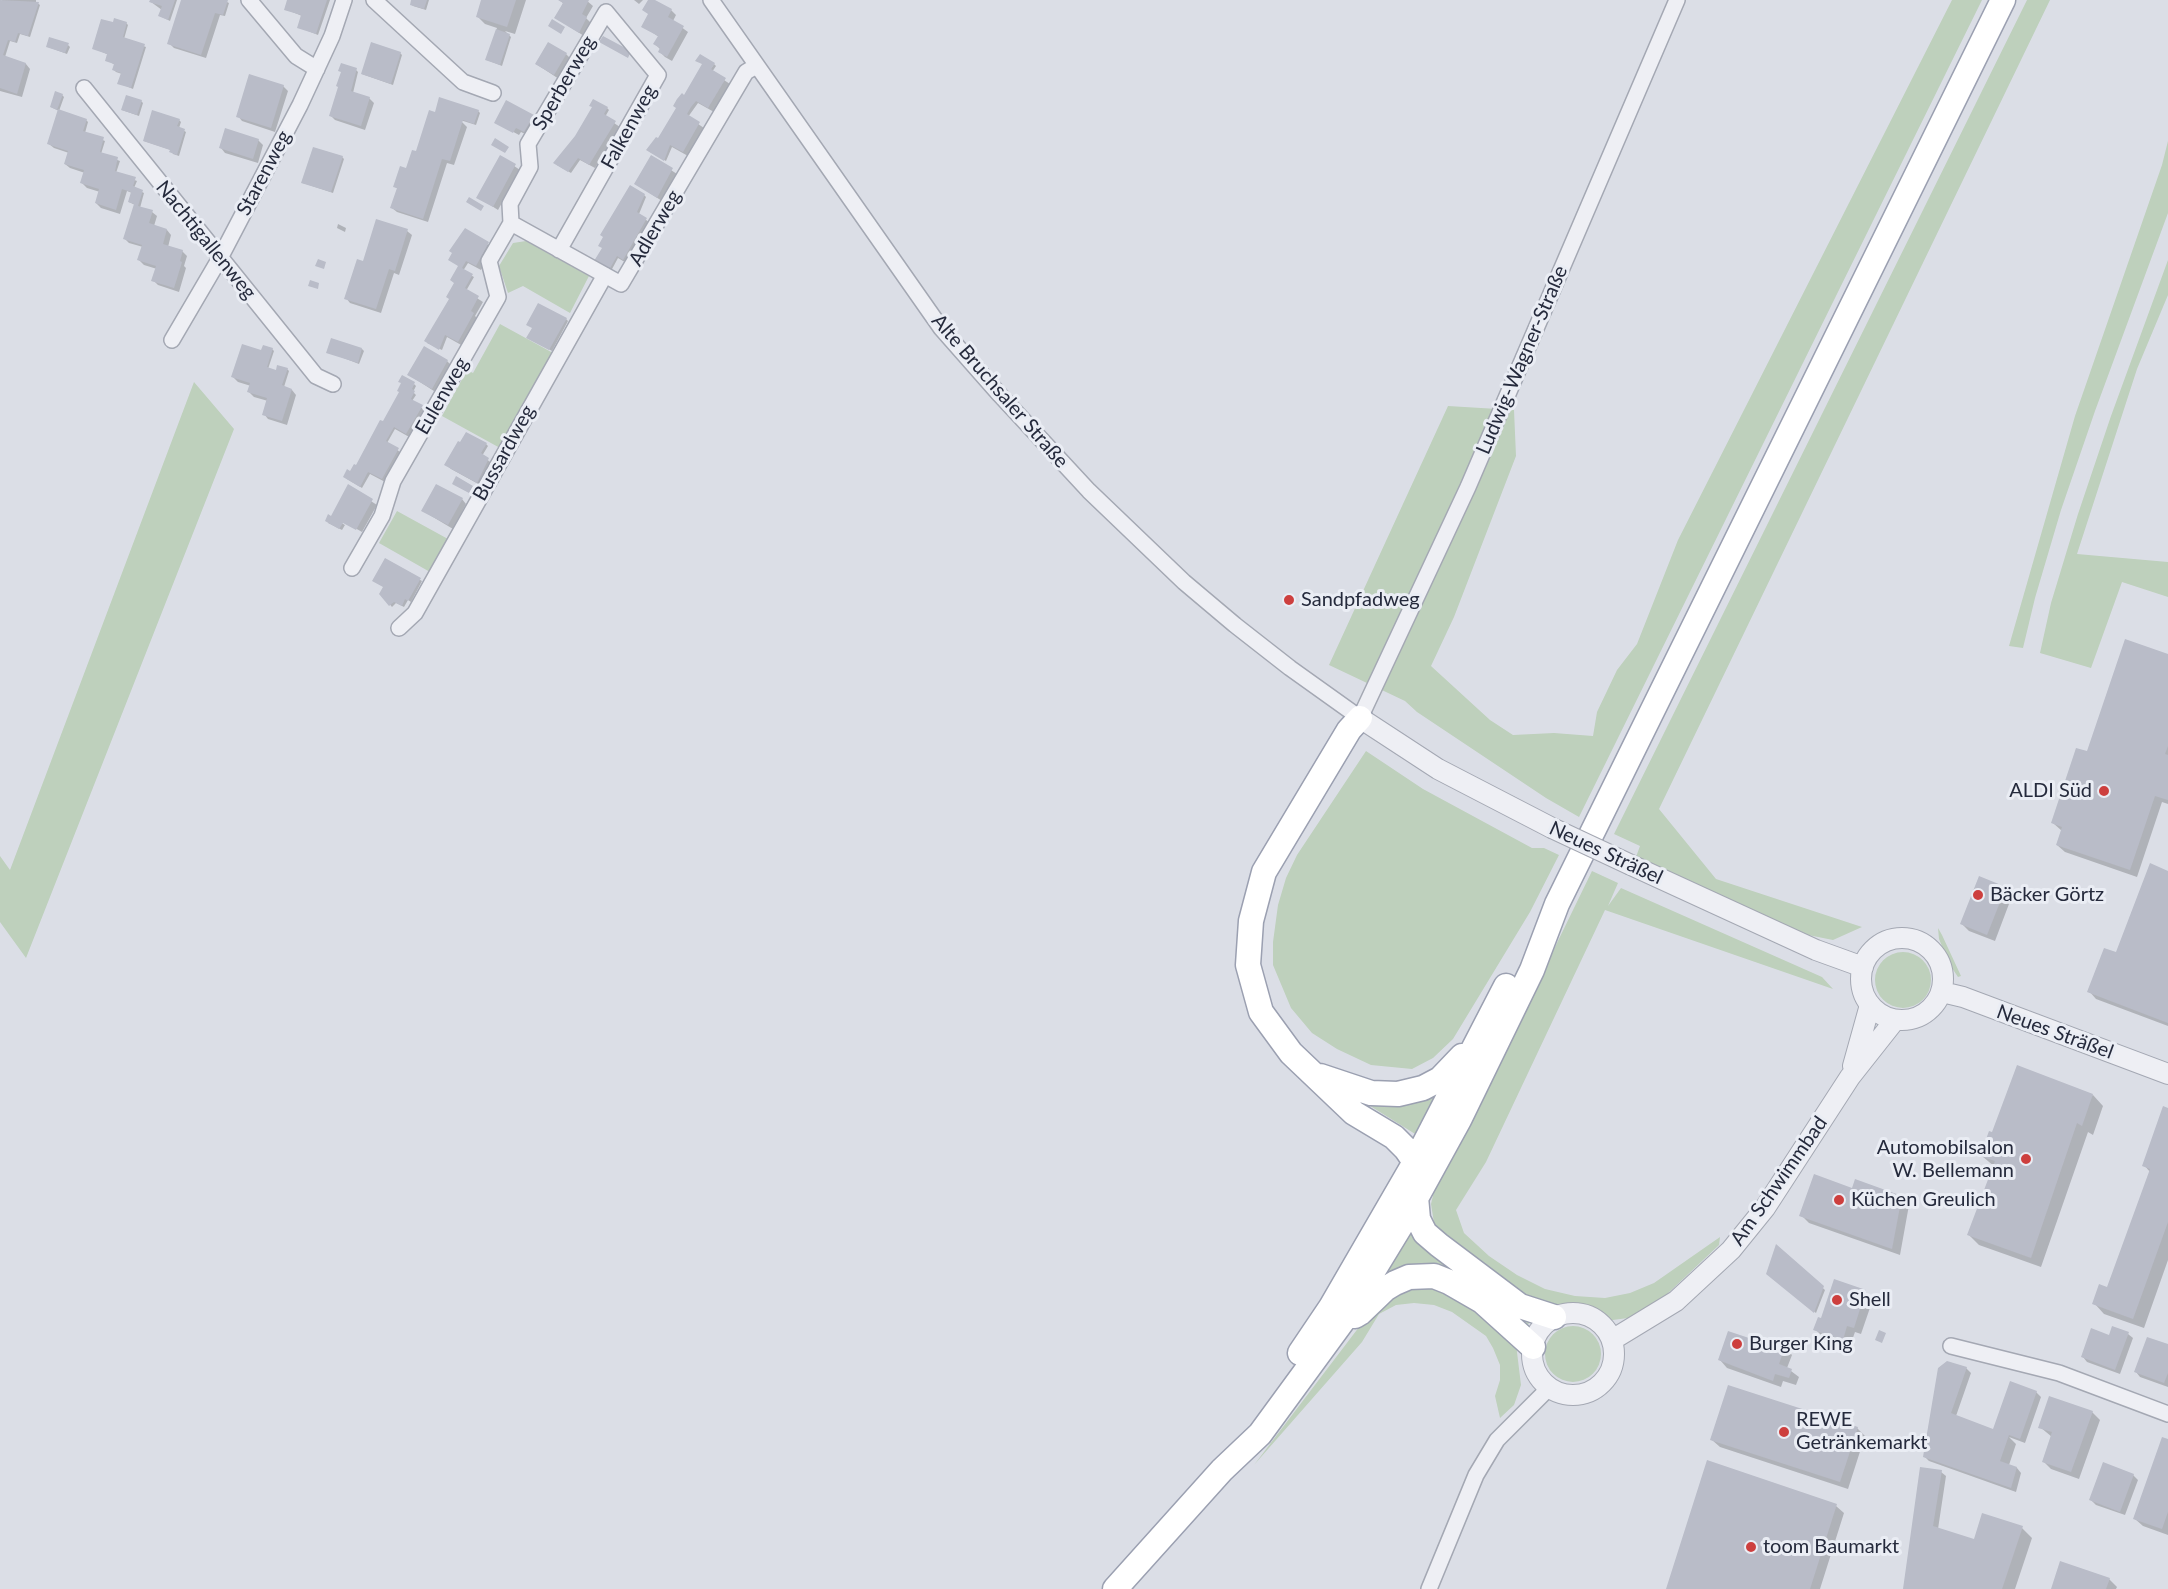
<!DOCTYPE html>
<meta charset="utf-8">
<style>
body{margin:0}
canvas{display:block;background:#dbdee6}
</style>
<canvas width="2168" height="1589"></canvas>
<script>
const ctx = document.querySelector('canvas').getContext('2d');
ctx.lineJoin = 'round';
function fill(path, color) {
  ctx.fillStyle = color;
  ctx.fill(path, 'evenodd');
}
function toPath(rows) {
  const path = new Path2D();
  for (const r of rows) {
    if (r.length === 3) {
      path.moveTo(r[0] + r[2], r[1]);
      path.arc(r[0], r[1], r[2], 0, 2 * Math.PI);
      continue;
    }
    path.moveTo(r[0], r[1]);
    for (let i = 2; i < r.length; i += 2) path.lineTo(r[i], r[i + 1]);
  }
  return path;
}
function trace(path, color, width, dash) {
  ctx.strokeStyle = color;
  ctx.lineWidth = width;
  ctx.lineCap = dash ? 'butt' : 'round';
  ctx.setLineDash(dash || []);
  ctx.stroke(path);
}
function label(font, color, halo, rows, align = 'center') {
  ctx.font = font + ' Lato,sans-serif';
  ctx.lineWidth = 6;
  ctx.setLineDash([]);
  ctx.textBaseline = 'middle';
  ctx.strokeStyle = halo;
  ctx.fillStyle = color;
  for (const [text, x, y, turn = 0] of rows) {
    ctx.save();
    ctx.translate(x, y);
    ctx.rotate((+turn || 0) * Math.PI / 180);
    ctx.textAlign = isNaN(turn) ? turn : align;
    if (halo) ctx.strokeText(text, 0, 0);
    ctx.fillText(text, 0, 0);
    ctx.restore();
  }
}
const green = toPath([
 [1952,0,1982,0,1579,817,1546,798,1417,712,1405,701,1329,665,1448,406,1514,410,1516,456,1454,617,1431,666,1490,720,1513,735,1554,733,1593,736,1597,712,1617,670,1637,644,1678,540],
 [2027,0,2050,0,1659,809,1716,879,1862,927,1833,940,1808,935,1636,857,1640,846,1614,834],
 [2168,141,2168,213,2095,411,2061,510,2035,598,2023,648,2009,646,2075,416,2162,165],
 [526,241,589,276,570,313,523,286,508,293,499,266,513,243],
 [2168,260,2168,295,2137,369,2077,554,2168,562,2168,597,2122,582,2091,668,2040,653,2051,603,2078,514,2111,416],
 [500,324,553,353,500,448,442,416,467,370,473,373],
 [194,382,234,429,26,958,0,922,0,856,10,870],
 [397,511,448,539,430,572,379,543],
 [1366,751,1423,789,1532,848,1544,848,1559,855,1530,912,1453,1039,1433,1058,1412,1069,1371,1065,1337,1049,1312,1033,1291,1008,1273,965,1273,942,1278,905,1286,878,1297,855],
 [1592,871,1618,883,1608,906,1621,888,1822,977,1833,989,1605,910,1486,1162,1456,1210,1464,1233,1489,1256,1517,1275,1545,1289,1575,1296,1605,1298,1630,1293,1654,1283,1720,1237,1719,1245,1665,1296,1628,1318,1605,1321,1588,1309,1543,1308,1435,1229,1431,1204,1436,1183,1464,1134],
 [1938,928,1942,935,1961,976,1958,977,1950,965,1939,939],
 [1903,980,28],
 [1439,1090,1420,1137,1359,1099],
 [1408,1230,1422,1245,1532,1320,1522,1331,1464,1284,1380,1282],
 [1413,1287,1435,1289,1461,1298,1516,1344,1521,1385,1514,1405,1500,1418,1495,1396,1500,1380,1500,1365,1493,1348,1486,1336,1452,1312,1434,1305,1414,1303,1396,1305,1379,1314,1362,1342,1254,1465,1372,1310,1391,1295],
 [1573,1354,28]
]);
const shadow = toPath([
 [2,0,36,0,36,2,40,5,30,37,20,34,17,43,10,41,5,57,26,64,30,69,22,97,0,91,0,5],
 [152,0,177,0,170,21,160,16,162,10,151,2],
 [183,0,223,0,229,3,225,16,220,15,206,58,174,48,169,43],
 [288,0,330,0,318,35,298,27,302,16,285,9],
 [413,0,429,0,426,10,413,6,411,4],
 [483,0,526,0,515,34,505,31,511,37,502,66,487,60,497,28,485,24,478,17],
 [559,0,586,0,593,6,586,18,591,23,584,36,556,18,563,3],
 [634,0,643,0,639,4],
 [649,0,671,10,676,15,673,21,688,32,672,61,665,57,660,52,661,50,655,44,659,37,643,26,650,14],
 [126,23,128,25,124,39,146,47,133,89,119,83,122,74,116,72,114,70,115,65,107,60,109,55,93,48,114,24],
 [68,45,70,47,67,54,48,47],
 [400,53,402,55,393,85,362,74],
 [566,54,571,59,559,79,536,64],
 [714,64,716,66,712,72,730,84,714,112,698,103,688,117,704,128,688,156,672,147,666,161,650,152,690,100],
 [356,70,358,72,353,93,369,98,374,103,365,130,335,120,331,116],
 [283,86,288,91,275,132,242,121,238,116],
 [62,95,64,97,59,111,51,107],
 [141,101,143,103,139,116,122,110],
 [607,108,609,110,605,117,620,127,595,168,580,160,571,173,557,165],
 [478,111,480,113,476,125,460,120,467,127,454,165,447,163,428,222,397,212,392,208,398,189,395,187,417,152,436,113],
 [533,116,538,121,529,136,521,132,519,135,495,122],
 [86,120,88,122,85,133,105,141,101,154,120,161,116,173,137,181,134,188,144,193,140,208,152,212,157,216,154,226,167,230,171,235,168,247,182,251,187,256,184,266,186,268,179,292,158,285,153,280,157,269,144,265,139,260,143,247,129,243,124,238,135,205,129,202,132,193,127,191,120,214,101,208,96,203,100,192,87,188,82,183,85,173,70,168,65,164,69,153,54,148,49,144],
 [179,120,181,122,179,128,186,132,179,156,173,154,171,150,144,141],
 [258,140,263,145,258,163,225,153,221,148],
 [342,157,344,159,333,193,303,183],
 [501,157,520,170,498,210,478,197],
 [651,157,677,174,662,201,636,184],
 [644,195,646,197,639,214,651,224,628,264,618,258,611,271,598,263,603,249],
 [338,224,346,228,345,232,337,228],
 [465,230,493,248,481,270,468,263,463,271,474,277,466,291,483,302,475,316,478,319,463,346,447,337,442,350,427,343,450,299,456,283],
 [407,231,412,235,399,275,394,273,381,313,350,303,346,298,364,263],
 [566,319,568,321,552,351,530,339,533,328],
 [272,349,274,351,268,369,277,372,287,369,289,371,284,387,292,390,296,395,287,425,268,419,264,414,268,401,254,397,249,392,251,386,238,382,233,377,262,352],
 [362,349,364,351,359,364,328,352],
 [447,361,452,366,437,393,409,375],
 [414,384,416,386,413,392,416,395,412,401,426,411,411,438,395,429,387,443,403,454,387,483,370,474,362,488,347,479,362,470],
 [461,444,486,444,488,446,482,456,493,464,482,486,451,469,446,464],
 [349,487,377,505,362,532,336,517,336,520,345,525,342,530,328,523],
 [462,499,466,504,453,529,423,511],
 [386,560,422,581,411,602,408,600,404,607,396,603,392,607,381,594,384,587],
 [2168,655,2168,804,2162,802,2137,877,2065,852,2057,845,2062,831,2053,823,2088,753],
 [2168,873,2168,1026,2096,999,2089,991,2117,954],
 [2005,888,2012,896,1995,941,1969,931,1962,924],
 [2093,1095,2103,1106,2093,1135,2088,1132,2041,1267,1979,1245,1969,1235,1995,1167,1982,1156],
 [2168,1109,2168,1260,2144,1328,2104,1314,2094,1303,2108,1289,2150,1172,2144,1165],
 [1853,1190,1901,1197,1909,1205,1900,1255,1809,1223,1801,1215],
 [1777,1247,1825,1290,1816,1313,1768,1273],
 [1865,1292,1873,1299,1861,1334,1855,1332,1850,1346,1823,1337,1815,1329,1822,1320],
 [2128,1334,2133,1338,2120,1374,2087,1362,2083,1357,2110,1337],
 [2168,1346,2168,1387,2140,1377,2136,1372],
 [1784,1347,1792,1355,1787,1368,1799,1377,1796,1385,1783,1381,1781,1387,1727,1368,1720,1360],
 [1966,1368,1971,1373,1956,1416,1994,1431,2036,1392,2041,1397,2025,1443,2009,1437,2016,1444,2009,1465,2017,1468,2021,1473,2016,1492,1929,1461,1924,1456],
 [2092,1412,2100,1420,2079,1479,2051,1469,2043,1461,2052,1437,2040,1427],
 [1857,1428,1865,1436,1848,1489,1720,1447,1712,1440],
 [2168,1441,2168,1535,2143,1526,2135,1519],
 [1941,1472,1946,1476,1938,1529,1973,1540,2022,1528,2032,1538,2015,1589,1905,1589],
 [2133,1475,2138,1480,2125,1515,2096,1505,2091,1500],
 [1836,1506,1844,1513,1820,1589,1667,1589],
 [2109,1579,2117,1587,2116,1589,2053,1589]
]);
const building = toPath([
 [0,0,39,2,28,36,18,33,15,42,8,40,3,55,26,63,17,94,0,88],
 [150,0,175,0,168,20,158,16,162,6,149,2],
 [181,0,228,0,223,15,215,13,201,55,167,44],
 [287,0,327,0,316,34,297,28,301,15,284,10],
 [411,0,427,0,424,9,410,5],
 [481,0,516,0,507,27,476,17],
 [558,0,589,0,582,14,587,17,579,33,554,18,563,3],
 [648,0,655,0,672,9,668,17,684,26,667,57,658,52,660,48,653,44,658,36,641,27,648,14,642,10],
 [114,18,127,22,123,37,145,44,131,88,117,84,121,73,112,70,114,64,105,61,107,54,92,49,101,19,113,22],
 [552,19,565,27,561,34,548,26],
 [496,29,510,34,500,65,485,60],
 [603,36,631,51,628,58,599,42],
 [49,37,69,43,65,53,46,47],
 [371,42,401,52,391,84,361,74],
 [548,42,567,53,554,75,535,64],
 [700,54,715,63,711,69,726,78,708,108,696,101,691,107,687,114,700,122,683,152,670,145,664,161,646,150,656,137,658,138,676,108,673,106,677,99,682,93,684,95,702,64,695,61],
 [341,63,357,68,351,91,370,97,361,126,329,116,338,87,336,86,341,72,338,71],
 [249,74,284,85,271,128,236,117],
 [55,91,63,94,57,110,50,107],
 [126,95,142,100,137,115,121,110],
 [439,97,479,110,474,124,463,120,450,161,442,159,423,219,390,208,397,188,393,187,400,166,406,168,412,150,416,151,429,110,435,112],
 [593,99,608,107,604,114,616,121,589,165,578,158,568,172,553,163,575,136,592,107,589,106],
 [506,100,534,115,524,132,516,128,513,133,494,123],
 [58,109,87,119,83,131,104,137,100,152,118,157,115,171,136,177,133,186,143,190,138,206,153,210,149,223,167,229,163,244,183,250,180,261,182,262,174,288,151,281,156,266,137,260,142,245,123,239,134,204,128,202,131,192,122,189,116,210,95,203,99,189,80,183,84,170,64,164,68,151,47,144],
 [152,110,180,119,177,126,185,129,177,155,169,152,170,150,143,141],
 [225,128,259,139,253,159,219,148],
 [495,138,509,147,505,153,491,145],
 [313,147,343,156,331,192,301,183],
 [500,155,516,164,493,207,476,198],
 [651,155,673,168,657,198,634,184],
 [630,185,645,194,637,212,647,218,623,260,617,256,609,270,594,261,602,248,598,246,603,237,600,235],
 [469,197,484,206,481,211,466,202],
 [376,219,408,229,395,271,389,269,376,309,344,299,357,259,363,261],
 [465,228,489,242,476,266,466,261,462,268,473,274,465,288,479,296,471,311,474,313,458,342,445,335,439,350,424,341,449,299,446,297,454,283,450,280,458,266,448,260,452,253,449,251],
 [318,259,326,262,324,269,315,266],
 [310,280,319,283,318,289,308,286],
 [538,303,567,318,549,350,526,338,532,328,526,325],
 [331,338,362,348,358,363,326,353],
 [242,344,261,350,263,345,273,348,267,367,276,370,277,365,288,368,282,385,292,389,282,421,262,415,267,398,247,392,250,383,231,377],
 [424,346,448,360,432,389,407,375],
 [402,375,415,382,412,389,415,391,411,399,423,405,406,434,394,427,386,441,399,448,382,479,368,472,360,487,343,477,347,469,350,471,354,464,356,465,380,420,383,421,399,392,397,391,401,383,398,382],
 [466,432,487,443,481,453,489,458,477,483,444,465,458,441,460,442],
 [456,476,473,486,469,493,452,484],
 [348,484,373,499,356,530,343,523,339,529,325,521,328,514,331,516],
 [436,484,463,498,448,525,421,511],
 [385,558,421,578,408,601,405,599,402,606,394,602,389,606,379,594,383,587,372,581],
 [2125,639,2168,654,2168,746,2165,754,2168,755,2168,800,2155,796,2130,870,2056,845,2062,827,2051,823,2076,748,2087,751],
 [2150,863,2168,871,2168,1023,2087,992,2104,948,2116,952],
 [1979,876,2006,887,1987,935,1960,924],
 [2017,1065,2093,1094,2082,1126,2077,1123,2031,1258,1967,1235,1995,1161,1980,1156,1989,1131,1992,1132],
 [2163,1106,2168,1108,2168,1222,2133,1319,2092,1304,2099,1284,2107,1287,2150,1169,2142,1166],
 [1814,1174,1852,1188,1855,1179,1902,1196,1892,1249,1799,1216],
 [1776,1244,1824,1286,1814,1313,1766,1274],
 [1834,1279,1866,1290,1854,1328,1847,1326,1843,1340,1813,1330,1818,1317,1821,1318],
 [2112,1326,2129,1332,2115,1370,2081,1357,2091,1328,2109,1335],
 [1879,1330,1886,1333,1882,1343,1875,1340],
 [1728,1331,1749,1338,1750,1334,1785,1346,1779,1364,1792,1369,1789,1378,1775,1374,1773,1381,1718,1360],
 [2147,1337,2168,1344,2168,1373,2164,1383,2134,1372],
 [1947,1361,1967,1367,1951,1413,1993,1429,2010,1381,2037,1391,2020,1439,2009,1435,2000,1461,2017,1467,2011,1488,1923,1457,1938,1368],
 [1728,1385,1858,1427,1840,1482,1710,1440],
 [2049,1396,2093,1411,2071,1472,2042,1462,2052,1432,2038,1428],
 [2162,1437,2168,1439,2168,1512,2162,1529,2133,1519],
 [1707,1460,1837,1504,1810,1589,1666,1589],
 [2103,1462,2134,1474,2120,1512,2089,1500],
 [1920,1467,1942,1470,1933,1526,1974,1539,1982,1513,2023,1526,2002,1589,1903,1589],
 [2060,1561,2110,1578,2106,1589,2051,1589]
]);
const minor = toPath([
 [249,0,296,56,317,69],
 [374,0,463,82,493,93],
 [711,0,941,328,1000,395,1089,491,1184,582,1235,625,1290,668,1360,718,1468,487,1677,0],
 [84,88,316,376,333,384],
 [511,223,510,204,530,167,528,144,606,12,658,75,559,250],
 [511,223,621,284,746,72,756,66],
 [172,340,220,258,300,105,332,36,344,0],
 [352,568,382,516,393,481,498,297,489,261,511,223],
 [399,628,415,613,605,275],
 [1951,1346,2059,1373,2168,1414],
 [1429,1589,1476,1475,1497,1440,1549,1388]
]);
const tertiary = toPath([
 [1360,718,1438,769,1552,828],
 [1631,865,1816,950,1863,967],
 [1902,979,41],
 [1942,992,1963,997,2168,1074],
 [1853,1066,1870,1005],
 [1573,1354,41],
 [1612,1340,1676,1301,1731,1250,1765,1208,1850,1077,1895,1020]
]);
const primary = toPath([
 [1360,718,1349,730,1264,872,1251,921,1248,965,1261,1012,1291,1053,1354,1113,1394,1137,1406,1149,1415,1162],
 [1320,1076,1371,1093,1398,1094,1423,1088,1440,1079,1462,1056],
 [1416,1197,1418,1219,1425,1233,1439,1245,1520,1306,1554,1317],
 [1355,1316,1360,1313,1385,1289,1395,1283,1409,1277,1434,1276,1449,1282,1482,1301,1533,1347],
 [1300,1353,1331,1307,1415,1162,1506,986],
 [1115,1589,1222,1470,1260,1434,1342,1322,1403,1222,1459,1120,1532,970,1557,904,2003,0]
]);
const tertiaryBridge = toPath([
 [1552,828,1631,865]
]);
const markers = [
 [1289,600,6,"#cd3f3e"],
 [2104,791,6,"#cd3f3e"],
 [1978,895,6,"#cd3f3e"],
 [2026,1159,6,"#cd3f3e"],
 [1839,1200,6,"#cd3f3e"],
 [1837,1300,6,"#cd3f3e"],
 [1737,1344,6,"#cd3f3e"],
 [1784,1432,6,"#cd3f3e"],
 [1751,1547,6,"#cd3f3e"]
];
const streetNames = [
 ["Sperberweg",564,83,-60],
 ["Falkenweg",629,127,-61],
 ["Starenweg",264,173,-62],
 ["Adlerweg",655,228,-60],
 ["Nachtigallenweg",206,240,51],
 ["Ludwig-Wagner-Straße",1522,360,-67],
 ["Alte Bruchsaler Straße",1000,391,49],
 ["Eulenweg",442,396,-60],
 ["Bussardweg",504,453,-61],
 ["Neues Sträßel",1606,853,25],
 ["Neues Sträßel",2055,1032,20],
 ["Am Schwimmbad",1779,1181,-55]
];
const poiNames = [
 ["Sandpfadweg",1301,600],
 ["ALDI Süd",2092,791,"right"],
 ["Bäcker Görtz",1990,895],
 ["Automobilsalon",2014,1148,"right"],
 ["W. Bellemann",2014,1171,"right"],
 ["Küchen Greulich",1851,1200],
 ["Shell",1849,1300],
 ["Burger King",1749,1344],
 ["REWE",1796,1420],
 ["Getränkemarkt",1796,1443],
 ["toom Baumarkt",1763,1547]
];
fill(green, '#bed0bc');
fill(shadow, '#0003');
fill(building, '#b9bcc8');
trace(minor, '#a4a8b3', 18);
trace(tertiary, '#a4a8b3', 22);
trace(primary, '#9ba0b1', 27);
trace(minor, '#eeeff4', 15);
trace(tertiary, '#eeeff4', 20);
trace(primary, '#fff', 24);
trace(tertiaryBridge, '#a4a8b3', 22, []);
trace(tertiaryBridge, '#eeeff4', 20);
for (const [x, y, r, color] of markers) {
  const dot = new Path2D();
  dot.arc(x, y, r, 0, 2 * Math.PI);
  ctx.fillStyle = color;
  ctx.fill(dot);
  trace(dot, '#eaedf4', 2);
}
label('20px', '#252a3c', '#eaedf4', streetNames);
label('20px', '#252a3c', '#eaedf4', poiNames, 'left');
</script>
